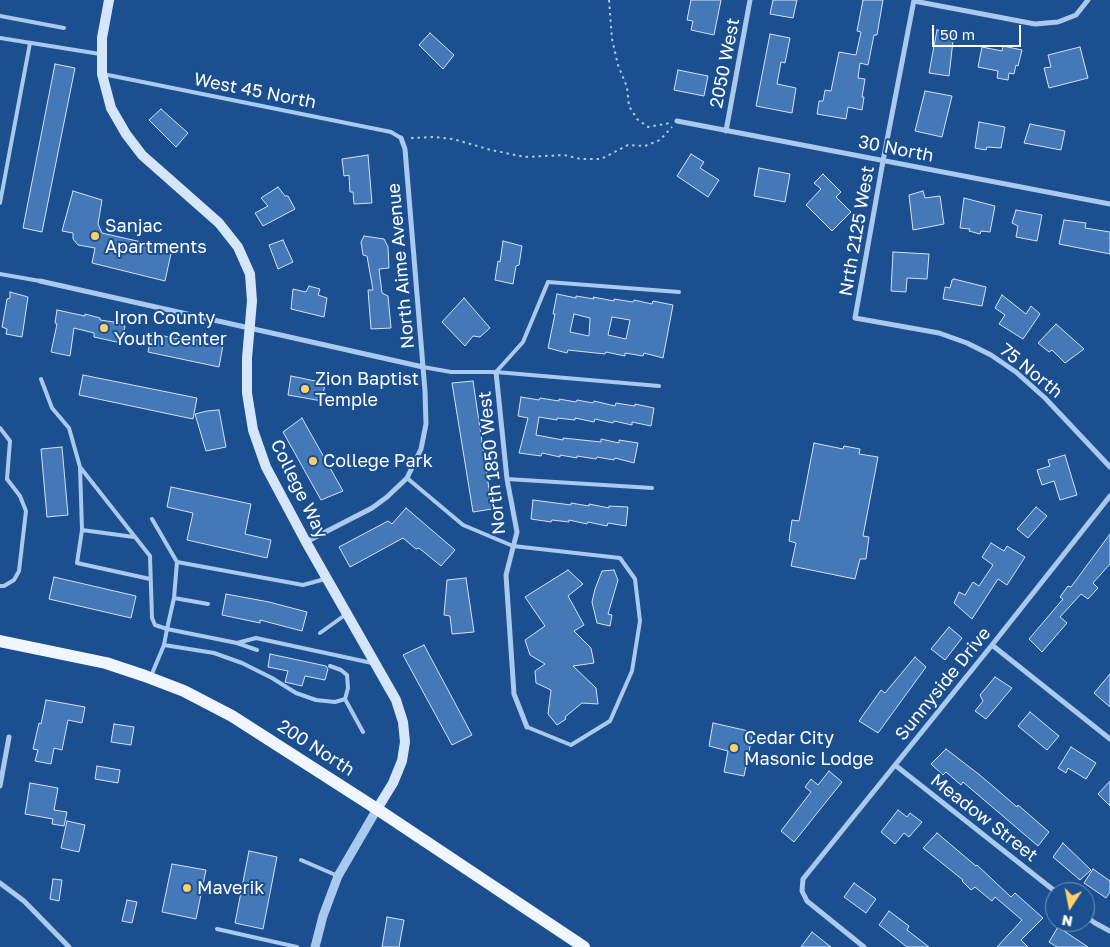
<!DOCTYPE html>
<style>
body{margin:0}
#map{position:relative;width:1110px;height:947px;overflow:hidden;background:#1b4f8f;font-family:"Golos Text",sans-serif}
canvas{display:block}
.north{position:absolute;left:1045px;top:882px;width:50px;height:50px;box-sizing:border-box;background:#1b4f8f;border:1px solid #7695bc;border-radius:50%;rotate:191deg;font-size:14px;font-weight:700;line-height:20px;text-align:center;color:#fff}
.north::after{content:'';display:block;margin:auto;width:18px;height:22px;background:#ffd166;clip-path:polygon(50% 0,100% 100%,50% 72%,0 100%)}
.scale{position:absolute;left:932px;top:25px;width:89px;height:22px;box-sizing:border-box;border:2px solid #fff;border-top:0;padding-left:6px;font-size:15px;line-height:18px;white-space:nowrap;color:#fff;-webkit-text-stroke:4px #1b4f8f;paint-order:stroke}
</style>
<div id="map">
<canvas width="1110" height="947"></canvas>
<div class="north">N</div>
<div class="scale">50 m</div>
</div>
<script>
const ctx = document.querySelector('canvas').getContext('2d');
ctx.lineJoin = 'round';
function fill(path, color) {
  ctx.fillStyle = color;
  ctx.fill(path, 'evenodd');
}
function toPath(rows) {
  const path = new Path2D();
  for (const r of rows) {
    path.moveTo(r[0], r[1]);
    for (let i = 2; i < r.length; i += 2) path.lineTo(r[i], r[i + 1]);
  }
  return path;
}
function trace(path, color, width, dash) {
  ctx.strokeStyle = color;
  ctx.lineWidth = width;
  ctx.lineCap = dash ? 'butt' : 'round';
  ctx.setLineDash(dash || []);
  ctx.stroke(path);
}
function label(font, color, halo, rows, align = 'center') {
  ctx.font = font + ' "Golos Text",sans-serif';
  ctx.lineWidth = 4;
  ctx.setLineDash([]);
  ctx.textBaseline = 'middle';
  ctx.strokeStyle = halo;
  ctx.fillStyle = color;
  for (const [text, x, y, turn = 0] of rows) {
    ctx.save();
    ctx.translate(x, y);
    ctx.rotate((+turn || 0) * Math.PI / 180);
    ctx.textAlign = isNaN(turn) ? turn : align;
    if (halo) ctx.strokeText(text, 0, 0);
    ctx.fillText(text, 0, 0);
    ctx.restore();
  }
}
const building = toPath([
 [691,0,721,0,714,35,691,30,693,21,687,20,691,0],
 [773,0,797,0,793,18,770,14,773,0],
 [863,0,883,0,877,35,874,35,868,65,860,63,858,78,865,79,862,97,864,97,862,110,848,107,846,119,817,114,819,101,823,101,825,90,831,91,839,52,856,55,861,32,857,31,863,0],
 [937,30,954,32,949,76,929,73,937,30],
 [430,33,454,55,443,69,419,45,430,33],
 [770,34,790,38,785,63,781,62,777,84,796,88,792,113,756,106,770,34],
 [1003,46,1022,50,1018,66,1016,65,1014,74,1009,73,1008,80,997,78,998,71,978,67,982,47,1002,51,1003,46],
 [1080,47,1088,78,1049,88,1044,68,1051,67,1048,55,1080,47],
 [55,64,75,68,42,232,23,228,55,64],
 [678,70,708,76,704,96,674,90,678,70],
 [925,91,952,96,942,137,915,131,925,91],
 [161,109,188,133,176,147,149,120,161,109],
 [979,122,1005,127,1001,148,987,147,986,150,975,148,979,122],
 [1030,124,1065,131,1061,150,1024,143,1030,124],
 [691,154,704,162,700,168,719,180,708,197,677,176,691,154],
 [368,155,372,203,354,204,353,192,350,192,349,175,344,176,342,159,368,155],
 [759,168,790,174,785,202,754,196,759,168],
 [823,174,841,192,836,197,851,212,832,231,806,205,821,189,814,183,823,174],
 [278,187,285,196,288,196,295,209,263,226,255,213,268,206,261,198,278,187],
 [73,191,102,200,98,224,102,233,172,249,165,281,92,263,95,248,78,245,73,239,73,233,62,231,73,191],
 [923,191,925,198,940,196,944,224,913,230,909,195,923,191],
 [964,198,995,206,990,232,981,231,980,234,969,231,970,229,960,228,964,198],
 [1016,210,1042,215,1037,241,1016,237,1018,226,1012,223,1016,210],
 [1064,220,1086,223,1085,228,1110,232,1110,254,1059,244,1064,220],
 [364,236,384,239,388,247,389,268,379,269,382,293,388,296,391,328,371,329,368,290,373,290,367,256,363,255,361,242,364,236],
 [283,240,293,262,278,269,269,245,283,240],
 [503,241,522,246,519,265,516,266,513,284,495,280,498,261,500,262,503,241],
 [893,252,929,254,927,279,907,278,906,292,891,291,893,252],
 [954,279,986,287,982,306,943,299,945,287,950,288,952,280,954,279],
 [309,286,320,289,318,295,327,298,324,317,291,309,293,289,306,292,309,286],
 [10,292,28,297,22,337,6,334,7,329,2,327,7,299,10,298,10,292],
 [557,294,576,298,576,296,594,299,593,297,614,301,614,299,633,302,634,300,652,304,653,301,673,305,663,358,644,353,643,356,625,353,625,356,606,352,605,354,568,350,567,353,548,348,555,314,553,314,557,294],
 [574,314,590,318,589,336,570,332,574,314],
 [612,317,630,320,626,339,608,335,612,317],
 [1002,295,1026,314,1031,306,1040,314,1023,339,999,324,1005,315,995,308,1002,295],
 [464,298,490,328,480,337,473,336,465,346,442,322,464,298],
 [57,310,85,316,85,314,100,318,100,320,114,322,114,324,125,326,121,343,94,337,94,333,74,328,70,356,51,352,57,324,55,323,57,310],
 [1056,324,1084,349,1065,363,1052,350,1049,352,1038,343,1056,324],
 [152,333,177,339,177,336,223,345,219,367,148,352,152,333],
 [83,375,197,398,193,419,79,395,83,375],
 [291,376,325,383,322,401,288,395,291,376],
 [473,381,492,509,473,512,452,383,473,381],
 [521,397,539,400,540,398,559,401,559,399,576,402,577,400,593,403,594,401,615,406,616,403,635,406,635,404,654,408,651,426,632,422,632,425,614,421,613,423,595,419,594,422,575,418,575,420,557,418,557,420,539,417,536,435,563,440,563,438,601,442,601,439,619,443,619,440,638,443,634,463,615,458,614,460,597,457,596,459,577,456,577,458,560,455,560,457,542,453,541,456,519,453,528,418,518,416,521,397],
 [219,410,226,447,206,451,195,414,207,411,219,410],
 [302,418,343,491,321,500,283,432,302,418],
 [814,443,843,449,844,446,860,449,859,454,878,457,863,536,869,537,866,559,860,559,855,579,791,566,796,543,789,541,792,520,799,521,814,443],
 [62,447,68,515,47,517,41,449,62,447],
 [1065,455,1077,495,1060,500,1054,481,1042,485,1037,470,1050,466,1048,460,1065,455],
 [171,487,251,504,245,534,271,540,267,558,187,540,193,513,167,507,171,487],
 [533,500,571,505,571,503,589,506,589,504,609,508,609,506,628,507,626,526,608,523,607,526,588,522,587,524,569,520,569,522,552,520,551,522,531,519,533,500],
 [1036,507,1047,516,1028,538,1017,529,1036,507],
 [406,508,455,550,441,566,419,548,416,549,403,538,350,567,339,547,388,521,392,524,406,508],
 [1110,534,1110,564,1093,583,1098,588,1088,599,1081,594,1060,617,1067,623,1042,652,1029,639,1063,599,1060,597,1068,586,1071,587,1110,534],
 [991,543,1004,551,1007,546,1025,557,1007,585,998,579,972,619,954,603,959,592,965,595,973,582,979,586,993,565,982,557,991,543],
 [568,570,583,584,568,596,584,625,574,631,591,648,594,663,573,666,596,688,598,704,582,703,565,717,566,719,557,725,548,714,551,690,536,683,535,671,545,664,530,655,525,640,545,626,525,597,568,570],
 [614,570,618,580,608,614,612,615,610,626,597,623,592,602,595,589,602,571,614,570],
 [54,577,136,596,131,618,49,599,54,577],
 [466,578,474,632,452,634,450,616,444,615,447,580,466,578],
 [226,594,269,602,307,612,302,631,260,620,260,623,222,615,226,594],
 [949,627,962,638,945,660,931,649,949,627],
 [424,645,472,735,452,745,403,655,424,645],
 [270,654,326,666,328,669,325,680,305,676,302,686,285,682,288,671,268,667,270,654],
 [915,657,926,667,878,733,859,721,881,690,885,693,915,657],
 [1110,674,1110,707,1094,693,1110,674],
 [995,677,1012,688,986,719,975,711,983,701,980,695,995,677],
 [46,700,85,707,82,723,68,720,62,750,54,748,51,764,35,761,38,750,33,749,39,723,41,724,46,700],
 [1030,712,1059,736,1047,750,1018,726,1030,712],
 [713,723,753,732,744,776,724,772,728,751,709,746,713,723],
 [114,724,134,727,131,745,111,742,114,724],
 [1071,747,1096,763,1086,779,1068,768,1066,773,1058,768,1071,747],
 [946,749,981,776,1017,807,1018,805,1049,832,1038,846,963,782,961,785,946,772,943,775,931,764,946,749],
 [97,766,120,770,118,783,95,779,97,766],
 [829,771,842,782,794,842,781,831,811,792,805,787,811,779,818,785,829,771],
 [1110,781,1110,806,1098,794,1110,781],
 [30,783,58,788,54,810,67,812,64,826,52,824,53,819,25,814,30,783],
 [898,810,907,817,910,813,922,822,909,837,904,833,895,844,881,832,898,810],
 [67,821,85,825,79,852,61,848,67,821],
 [937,833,976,866,977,865,1011,897,1015,893,1043,918,1021,940,1028,947,997,947,1022,920,995,897,992,901,975,887,971,890,962,881,963,880,923,848,937,833],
 [1063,843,1091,870,1080,880,1053,857,1063,843],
 [249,851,277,857,263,929,235,923,249,851],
 [172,864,206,870,196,919,162,912,172,864],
 [1093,869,1110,881,1110,892,1106,898,1084,883,1093,869],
 [53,879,62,880,59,901,50,899,53,879],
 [854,883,876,899,866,913,844,897,854,883],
 [127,900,137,902,132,923,122,921,127,900],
 [889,911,909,926,907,930,929,947,907,947,879,925,889,911],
 [387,917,404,920,399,947,382,947,387,917],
 [1058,927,1088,947,1057,947,1049,942,1058,927],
 [812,932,831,947,801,947,812,932]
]);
const path = toPath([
 [609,0,612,39,618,65,627,87,629,106,637,119,648,127,670,123],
 [411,138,435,137,453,139,491,150,525,157,564,155,581,159,601,159,628,145,645,146,660,140,672,127]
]);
const service = toPath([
 [0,16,64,28],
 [0,38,100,54],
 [103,74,391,132,401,138],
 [0,203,30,43],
 [0,274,40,281],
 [423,367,451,372,496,372,659,386],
 [496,372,523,342,548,282,679,292],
 [41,379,52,408,69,428,80,467,150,556,152,618,155,625,167,629,164,645,151,676],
 [0,428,10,441,7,479,20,496,26,511,19,571,14,580,4,586,0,586],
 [80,467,82,530,77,563,150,579],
 [407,478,463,525,513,546,620,558,635,579,640,621,632,671,610,721,571,745,527,727],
 [507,479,652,488],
 [152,519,177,562],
 [82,530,134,537],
 [174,598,167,629,237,643,257,650],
 [208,604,174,598,177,562,303,585,325,579],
 [320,633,345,615],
 [237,643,256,638,372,663],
 [164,645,214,653,242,663,272,678,296,693,316,700,335,702,345,699],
 [330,666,341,670,347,675,348,688,345,699,363,732],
 [301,860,338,876],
 [217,929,297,947]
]);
const minor = toPath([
 [914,0,883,161,855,318,939,333,967,343,991,355,1016,372,1045,398,1110,467],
 [914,1,1035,24,1058,22,1076,15,1088,0],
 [677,121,1110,204],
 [726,131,750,0],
 [40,281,423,367],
 [496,372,507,479,517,532,506,575,514,694,527,727],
 [306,542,372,508,387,497,407,478,421,449,426,424,425,391,405,149,401,138],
 [992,645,1110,739],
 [895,765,1056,892],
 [0,786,9,737],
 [0,883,24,901,69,947],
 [1085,916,1095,923,1110,931],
 [864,947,807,901,802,891,803,879,992,645,1110,496]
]);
const tertiary = toPath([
 [315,947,323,916,338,876,377,809]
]);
const secondary = toPath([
 [109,0,102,38,102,74,111,108,126,134,142,155,219,223,238,247,250,274,252,301,247,358,247,393,253,430,266,467,306,542,396,700,403,722,405,742,402,761,393,783,377,809]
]);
const primary = toPath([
 [0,641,106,663,145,676,184,691,232,716,377,809,584,947]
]);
const markers = [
 [95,236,5,"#ffd166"],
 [104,328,5,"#ffd166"],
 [305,389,5,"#ffd166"],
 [313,461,5,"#ffd166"],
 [734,748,5,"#ffd166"],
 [187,888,5,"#ffd166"]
];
const streetNames = [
 ["2050 West",725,63,-79],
 ["West 45 North",255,91,11],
 ["30 North",896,149,11],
 ["Nrth 2125 West",857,231,-80],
 ["North Aime Avenue",401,266,-95],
 ["75 North",1031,371,39],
 ["North 1850 West",492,463,-96],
 ["College Way",299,489,64],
 ["Sunnyside Drive",943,684,-51],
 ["200 North",316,748,33],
 ["Meadow Street",984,818,38]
];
const poiNames = [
 ["Sanjac",105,226],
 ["Apartments",105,247],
 ["Iron County",114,318],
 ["Youth Center",114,339],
 ["Zion Baptist",315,379],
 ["Temple",315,400],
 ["College Park",323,461],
 ["Cedar City",744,738],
 ["Masonic Lodge",744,759],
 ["Maverik",197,888]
];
fill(building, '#4478b7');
trace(building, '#cfe3fa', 1);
trace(path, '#a9c9ee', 2, [2.5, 4]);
trace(service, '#a9c9ee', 4);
trace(minor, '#a9c9ee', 5);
trace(tertiary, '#a9c9ee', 9);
trace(secondary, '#d6e6fa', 10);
trace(primary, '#f0f6ff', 12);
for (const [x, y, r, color] of markers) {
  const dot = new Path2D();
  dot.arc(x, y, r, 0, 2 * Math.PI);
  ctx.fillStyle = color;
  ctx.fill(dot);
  trace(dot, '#1b4f8f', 2);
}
label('18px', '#fff', '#1b4f8f', streetNames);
label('18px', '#fff', '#1b4f8f', poiNames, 'left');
</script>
